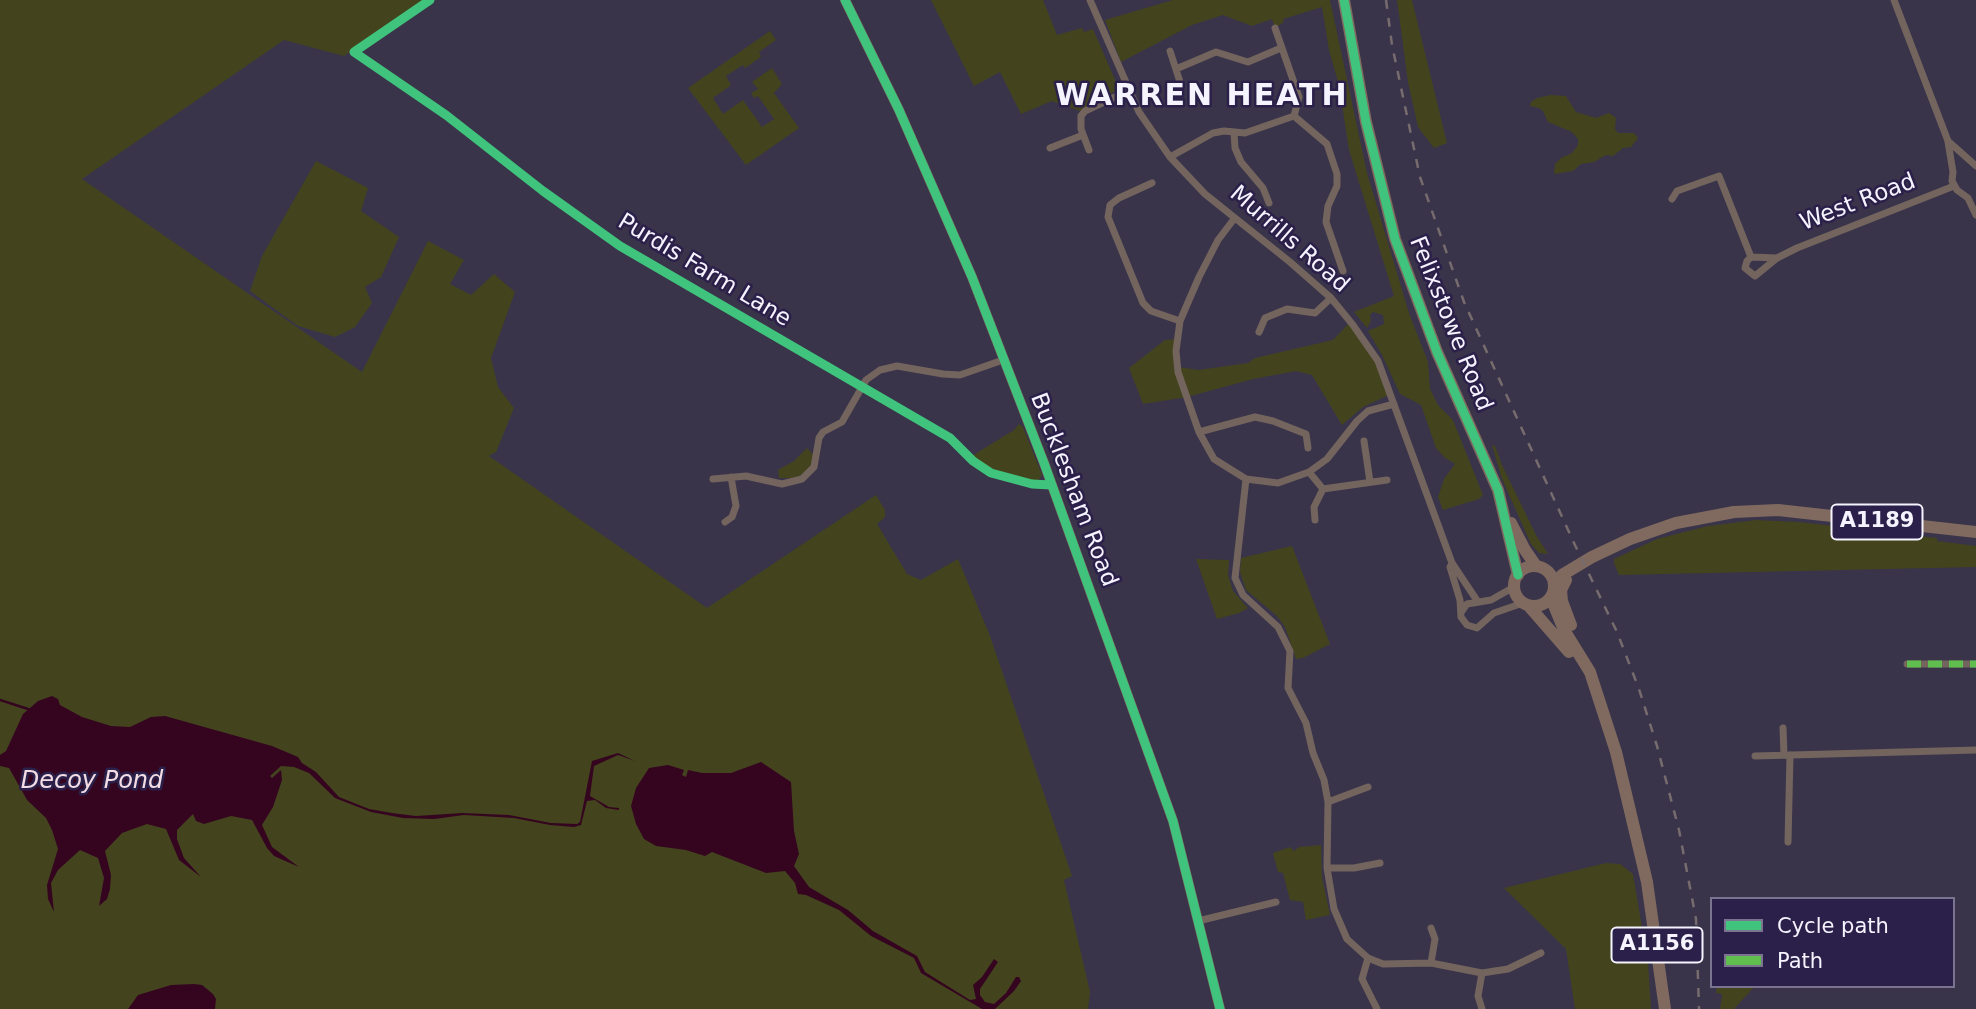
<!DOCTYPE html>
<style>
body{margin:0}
#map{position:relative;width:1976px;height:1009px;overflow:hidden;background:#39344a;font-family:"DejaVu Sans",sans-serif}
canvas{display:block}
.legend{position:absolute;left:1710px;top:897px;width:245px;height:91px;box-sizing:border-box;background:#2a2049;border:2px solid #7b7491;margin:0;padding:9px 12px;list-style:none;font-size:21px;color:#f5f3fe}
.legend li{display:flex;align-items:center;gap:14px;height:35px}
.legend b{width:35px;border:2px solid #7b7491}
</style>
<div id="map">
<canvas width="1976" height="1009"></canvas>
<ul class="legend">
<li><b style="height:9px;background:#40c37c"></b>Cycle path</li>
<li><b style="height:9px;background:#5fbe4e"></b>Path</li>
</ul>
</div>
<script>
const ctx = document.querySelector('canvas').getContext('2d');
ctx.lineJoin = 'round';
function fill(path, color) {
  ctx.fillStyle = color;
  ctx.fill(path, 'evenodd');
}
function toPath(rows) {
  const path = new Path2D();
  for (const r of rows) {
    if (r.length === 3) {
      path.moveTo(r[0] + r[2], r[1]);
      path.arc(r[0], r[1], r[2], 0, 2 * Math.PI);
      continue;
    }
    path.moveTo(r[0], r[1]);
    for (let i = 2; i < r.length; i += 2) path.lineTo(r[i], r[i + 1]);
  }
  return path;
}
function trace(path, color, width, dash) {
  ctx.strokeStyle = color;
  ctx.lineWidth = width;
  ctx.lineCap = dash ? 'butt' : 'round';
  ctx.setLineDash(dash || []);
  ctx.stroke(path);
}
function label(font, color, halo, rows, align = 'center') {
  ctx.font = font + ' "DejaVu Sans",sans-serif';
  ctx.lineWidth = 5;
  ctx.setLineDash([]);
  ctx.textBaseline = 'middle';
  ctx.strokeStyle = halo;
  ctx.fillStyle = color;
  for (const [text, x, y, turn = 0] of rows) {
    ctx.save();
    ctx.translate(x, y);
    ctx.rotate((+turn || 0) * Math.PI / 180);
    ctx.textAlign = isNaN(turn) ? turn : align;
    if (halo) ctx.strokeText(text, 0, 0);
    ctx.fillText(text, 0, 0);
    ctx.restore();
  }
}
const green = toPath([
 [0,0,424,0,344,56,284,40,82,179,362,372,428,241,464,260,450,284,471,295,494,274,515,292,491,358,498,387,514,408,496,452,489,456,707,608,876,495,885,510,885,517,877,524,907,574,921,580,958,559,990,636,1072,876,1064,880,1090,992,1088,1009,0,1009],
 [931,0,1043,0,1057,35,1082,28,1084,32,1093,29,1119,89,1080,111,1052,101,1021,114,1000,72,974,86],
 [1173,0,1330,0,1367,173,1409,313,1428,362,1430,389,1438,405,1453,420,1483,495,1479,499,1443,510,1438,497,1444,479,1455,464,1445,458,1436,448,1421,405,1400,394,1382,355,1368,331,1384,324,1383,315,1373,312,1370,315,1371,321,1367,328,1354,312,1394,296,1349,150,1339,85,1329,50,1322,7,1283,19,1284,22,1275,28,1272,19,1252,26,1223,15,1192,25,1121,62,1105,20],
 [1397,0,1412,0,1447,143,1434,148,1418,127,1408,82],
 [770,31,776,40,759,52,761,57,745,68,743,65,726,76,731,85,713,98,723,114,743,100,762,127,774,119,758,96,754,98,751,93,758,89,752,82,772,68,782,84,774,93,799,128,746,165,688,88],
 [1551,95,1566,96,1576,112,1596,118,1609,113,1616,118,1615,129,1618,133,1634,133,1638,138,1631,147,1623,148,1613,156,1606,155,1594,162,1581,164,1573,171,1554,174,1555,164,1561,158,1572,153,1578,145,1578,139,1572,132,1548,122,1543,111,1539,108,1530,106,1531,102,1537,98],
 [316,161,368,188,361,211,399,237,381,277,365,287,372,303,355,327,335,337,298,326,250,291,262,256],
 [1350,322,1378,361,1391,394,1363,407,1342,425,1312,375,1296,371,1253,379,1187,397,1143,404,1129,368,1165,340,1178,339,1178,367,1199,370,1248,363,1255,358,1333,340],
 [1019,424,1023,427,1042,475,1038,481,1032,481,989,468,972,456,1014,430],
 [1492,445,1495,446,1502,465,1536,535,1548,554,1539,553,1531,544,1502,479],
 [807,448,814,455,813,464,806,472,796,478,779,478,778,470,794,461],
 [1756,520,1799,522,1937,538,1937,541,1976,546,1976,567,1619,575,1614,563,1614,559,1657,539,1708,526],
 [1292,546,1330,644,1303,658,1296,659,1285,627,1277,616,1246,590,1240,572,1241,558],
 [1196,559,1229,560,1228,575,1233,591,1248,608,1239,613,1217,619],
 [1321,845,1322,877,1330,915,1306,920,1303,902,1290,900,1283,873,1278,872,1273,853,1290,847,1294,851,1299,847],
 [1606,863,1620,864,1633,874,1648,963,1651,1009,1575,1009,1566,949,1504,888],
 [1717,986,1755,986,1734,1009,1720,1009,1722,994,1716,993]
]);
const water = toPath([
 [52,696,58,699,60,705,82,717,111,726,130,727,151,717,165,716,272,746,298,757,302,763,316,772,339,797,369,809,392,813,416,816,462,813,509,815,551,823,577,824,580,822,592,761,618,753,635,761,618,755,594,766,590,796,609,807,619,808,619,810,606,808,595,800,587,801,581,825,574,827,550,825,514,818,464,815,434,819,403,818,371,812,335,798,309,773,294,767,281,766,270,776,272,778,281,770,282,780,273,807,262,825,272,847,299,867,274,856,267,848,252,820,231,816,204,824,196,821,193,814,177,830,177,839,184,858,201,877,179,860,166,829,147,824,122,833,105,851,111,875,110,889,107,899,99,906,104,878,98,858,80,850,58,870,51,883,54,912,48,899,47,885,58,849,52,830,46,818,27,800,9,768,0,766,0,755,6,751,23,714,38,701],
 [761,762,791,782,794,831,799,854,794,866,809,887,848,910,873,931,917,956,925,972,970,1000,976,999,973,985,982,977,994,959,998,962,980,989,980,995,985,1002,994,1004,1006,993,1016,977,1019,977,1021,981,1014,991,995,1009,982,1009,921,973,914,958,871,936,839,910,806,895,798,894,795,883,785,871,766,873,712,852,705,856,686,850,656,846,644,839,636,824,631,806,636,788,649,768,668,765,684,770,682,775,686,777,688,770,702,773,731,773],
 [194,984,202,985,213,994,216,999,215,1009,128,1009,138,995,171,985]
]);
const stream = toPath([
 [0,700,28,709]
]);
const street = toPath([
 [430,0,354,52,446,115,543,191,620,246,950,438,973,461,991,473,1032,484,1051,485],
 [1090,0,1139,112,1170,157,1205,194,1290,262,1331,298,1353,325,1378,361,1452,563,1478,602],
 [1894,0,1948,141,1976,166],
 [1170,51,1181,85],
 [1176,69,1216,52,1248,62,1281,48],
 [1294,116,1327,144,1337,174,1337,186,1328,206,1326,222,1343,271],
 [1234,133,1235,148,1241,162,1263,188,1269,203],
 [1948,142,1953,172,1952,181,1957,190,1968,198,1976,215],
 [1050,148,1083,135],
 [1089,150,1081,129,1081,116,1085,111,1128,91],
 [1170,157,1213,133,1224,131,1245,133,1294,116,1299,97,1275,28],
 [1152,183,1119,198,1110,205,1108,217,1143,303,1151,311,1180,321],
 [1672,199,1677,191,1719,176,1751,257],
 [1234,219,1218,240,1199,277,1180,321,1176,351,1178,372,1199,432,1214,459,1246,479,1278,483,1309,472,1327,459,1357,421,1368,411,1394,404],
 [1777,258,1751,257,1747,261,1745,268,1755,276,1777,258,1797,248,1954,186],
 [1259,332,1265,318,1287,309,1315,313,1331,298],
 [1199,432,1255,417,1273,421,1306,434,1308,448],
 [1364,441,1370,482],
 [1309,472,1323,489,1387,480],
 [713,479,746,476,782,484,802,479,814,467,819,438,823,432,842,422,866,380,880,370,897,366,943,374,960,375,1003,360],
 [1246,479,1235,578,1243,595,1278,627,1290,651,1288,688,1306,723,1313,753,1324,780,1328,802,1327,868,1334,909,1347,939,1368,958,1383,964,1431,963,1482,973,1508,969,1541,953],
 [1315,520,1314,507,1323,489],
 [725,522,732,517,736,506,731,477],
 [1452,563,1450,567,1460,600,1461,617,1467,625,1477,628,1494,613,1523,603],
 [1462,611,1467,604,1491,600,1514,587],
 [1907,664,1976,664],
 [1783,728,1784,755],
 [1755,756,1976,750],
 [1328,802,1368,787],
 [1788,842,1790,755],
 [1327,868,1354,868,1380,863],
 [1198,921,1276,902],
 [1368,958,1362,979,1377,1009],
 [1431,963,1435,939,1431,928],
 [1482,973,1478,996,1482,1009]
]);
const secondary = toPath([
 [845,0,899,110,972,277,1044,463,1173,821,1220,1009]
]);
const primary = toPath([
 [1344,0,1366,122,1395,239,1437,352,1498,490,1518,575],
 [1511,523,1525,550,1536,566],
 [1534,586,20],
 [1566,580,1561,590,1562,601,1571,625],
 [1554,585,1562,575,1592,557,1630,539,1676,523,1734,512,1778,510,1976,532],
 [1551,598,1564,630,1590,672,1616,752,1647,882,1665,1009],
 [1528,605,1569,652]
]);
const rail = toPath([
 [1386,0,1392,45,1420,177,1464,302,1574,543,1617,632,1639,689,1657,746,1679,830,1696,919,1699,1009]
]);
const quiet = toPath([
 [1907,664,1976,664]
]);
const cycleway = toPath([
 [430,0,354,52,446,115,543,191,620,246,950,438,973,461,991,473,1032,484,1051,485],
 [845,0,899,110,972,277,1044,463,1173,821,1220,1009],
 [1344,0,1366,122,1395,239,1437,352,1498,490,1518,575]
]);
const shields = [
 [1877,522,91],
 [1657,945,91]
];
const shieldNames = [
 ["A1189",1877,522],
 ["A1156",1657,945]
];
const streetNames = [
 ["West Road",1858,203,-21],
 ["Murrills Road",1289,240,41],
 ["Purdis Farm Lane",704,271,31],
 ["Felixstowe Road",1450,324,68],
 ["Bucklesham Road",1073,490,69]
];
const waterNames = [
 ["Decoy Pond",92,782]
];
const districtNames = [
 ["WARREN HEATH",1202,97]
];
fill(green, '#43441e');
fill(water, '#350520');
trace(stream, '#350520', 2.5);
trace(street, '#73645e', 7);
trace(secondary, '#78645c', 10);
trace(primary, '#806a5f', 12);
trace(rail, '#766b6d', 2.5, [9, 9]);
trace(quiet, '#5fbe4e', 7, [14, 7]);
trace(cycleway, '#40c37c', 9);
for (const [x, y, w] of shields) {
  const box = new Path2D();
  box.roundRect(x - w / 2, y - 17.5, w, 35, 5);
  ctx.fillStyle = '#2a2049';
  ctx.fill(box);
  trace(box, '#f5f3fe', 2);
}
label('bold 21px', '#f5f3fe', null, shieldNames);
label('23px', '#f5f3fe', '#2a2049', streetNames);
label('italic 24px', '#f4dce5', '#2a2049', waterNames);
ctx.letterSpacing = '2px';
label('bold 30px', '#f5f3fe', '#2a2049', districtNames);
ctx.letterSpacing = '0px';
</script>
